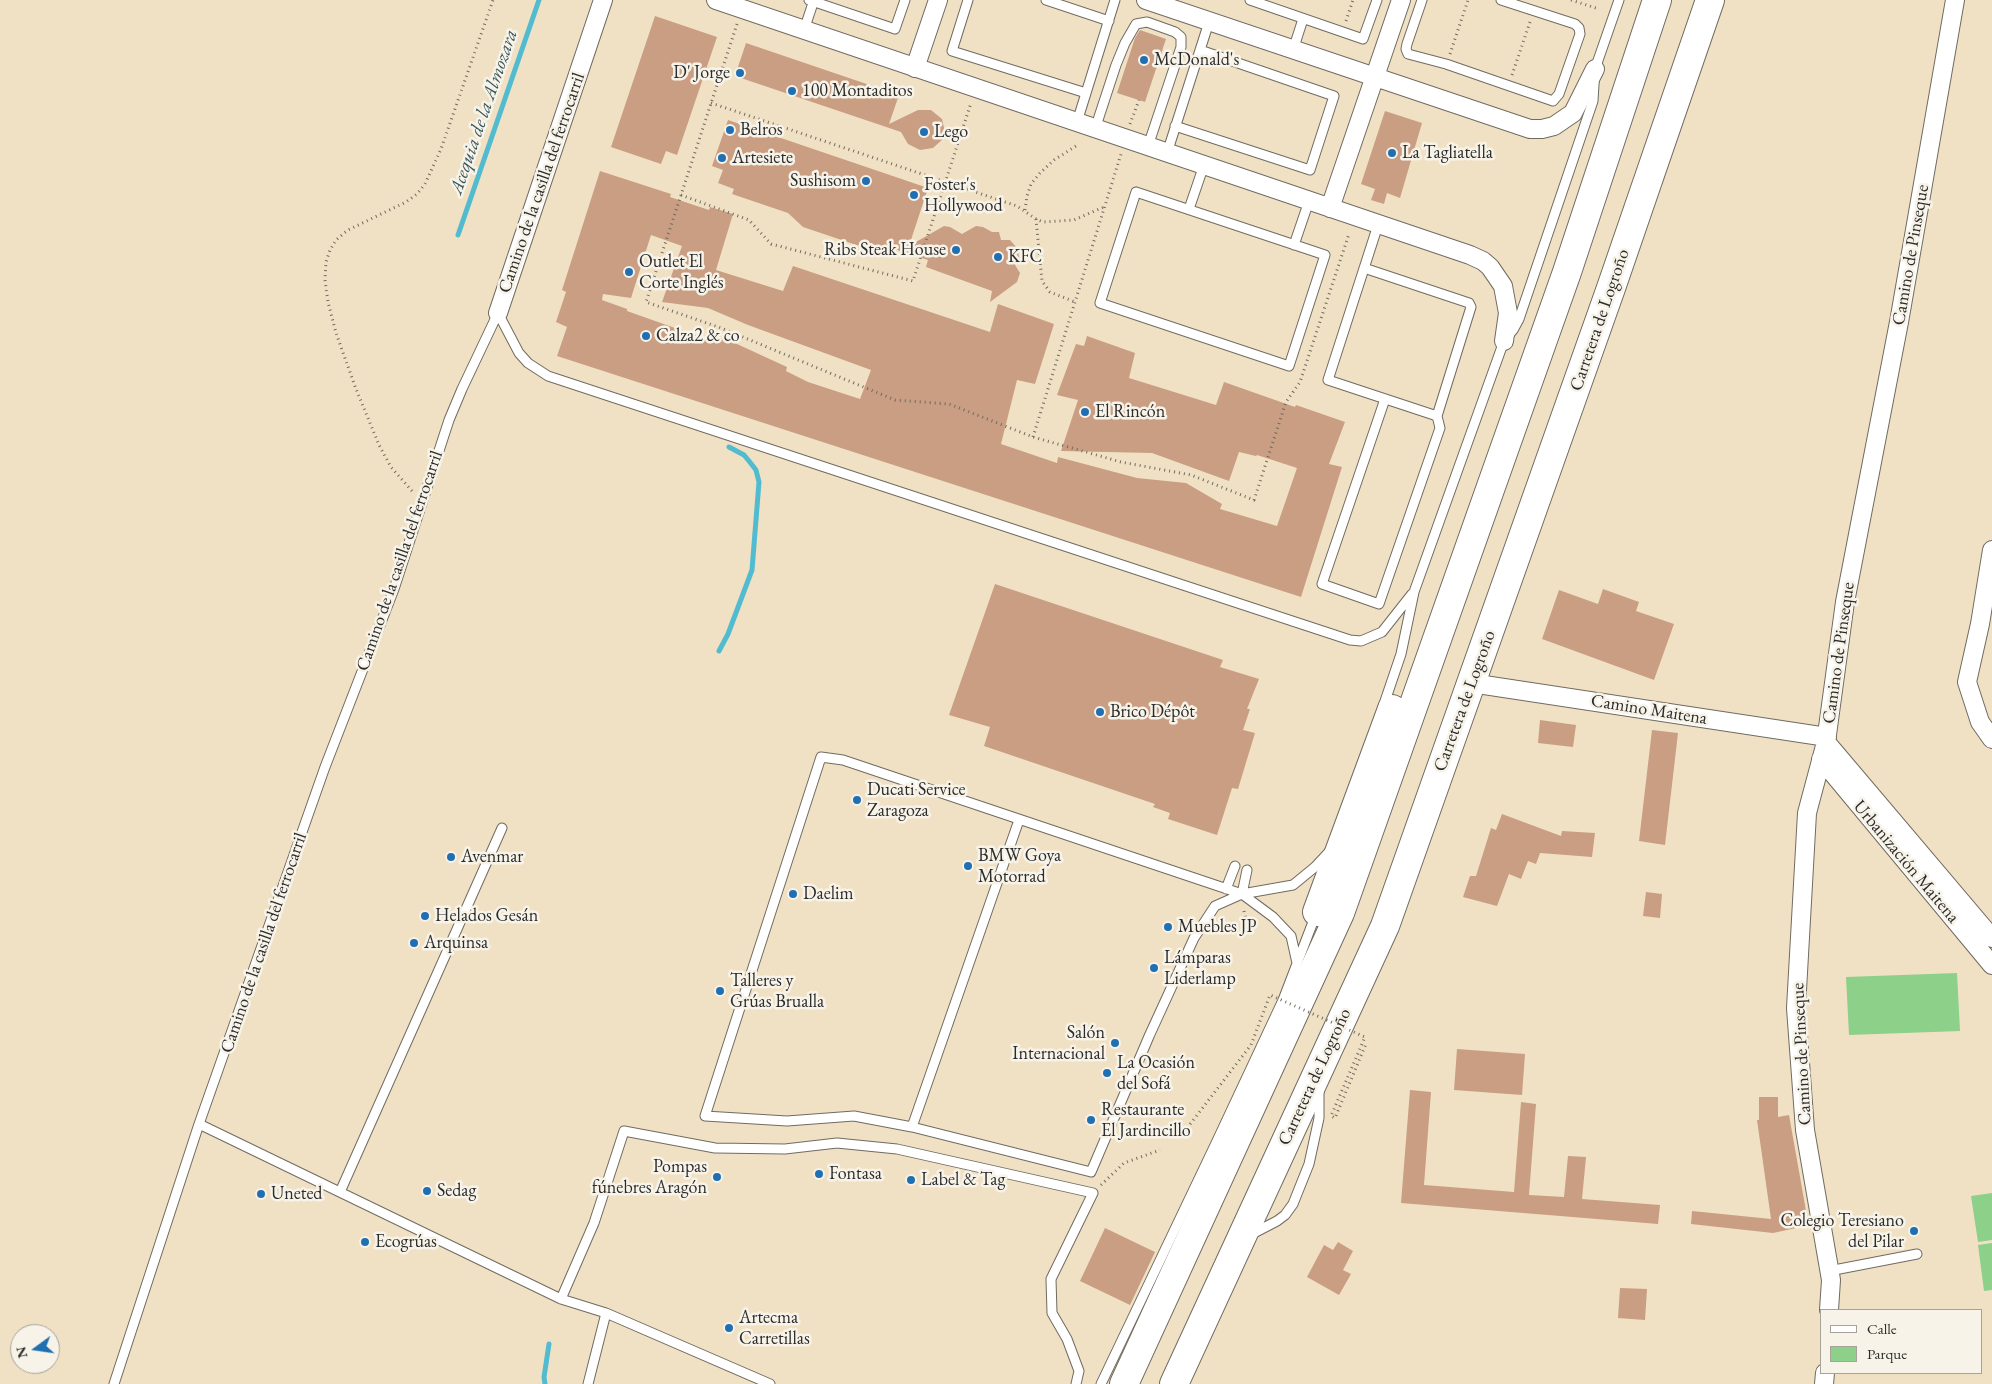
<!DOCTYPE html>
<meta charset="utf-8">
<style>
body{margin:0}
#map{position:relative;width:1992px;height:1384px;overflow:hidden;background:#f1e1c4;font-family:"EB Garamond",serif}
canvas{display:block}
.legend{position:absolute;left:1820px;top:1309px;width:162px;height:65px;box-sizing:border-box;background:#f7f3e8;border:1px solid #a5a39c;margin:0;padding:6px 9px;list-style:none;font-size:15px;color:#2b2b2b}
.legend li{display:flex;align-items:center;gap:10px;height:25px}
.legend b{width:25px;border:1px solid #a5a39c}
.north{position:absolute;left:10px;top:1324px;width:50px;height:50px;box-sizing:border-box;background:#f7f3e8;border:1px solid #a5a39c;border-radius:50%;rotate:256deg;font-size:14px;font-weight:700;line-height:20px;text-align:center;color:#2b2b2b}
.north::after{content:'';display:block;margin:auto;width:18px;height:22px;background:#1f6fb2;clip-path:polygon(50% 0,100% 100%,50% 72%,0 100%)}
</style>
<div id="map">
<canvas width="1992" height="1384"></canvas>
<ul class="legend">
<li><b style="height:6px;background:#fff"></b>Calle</li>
<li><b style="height:14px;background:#8cd089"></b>Parque</li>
</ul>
<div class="north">N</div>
</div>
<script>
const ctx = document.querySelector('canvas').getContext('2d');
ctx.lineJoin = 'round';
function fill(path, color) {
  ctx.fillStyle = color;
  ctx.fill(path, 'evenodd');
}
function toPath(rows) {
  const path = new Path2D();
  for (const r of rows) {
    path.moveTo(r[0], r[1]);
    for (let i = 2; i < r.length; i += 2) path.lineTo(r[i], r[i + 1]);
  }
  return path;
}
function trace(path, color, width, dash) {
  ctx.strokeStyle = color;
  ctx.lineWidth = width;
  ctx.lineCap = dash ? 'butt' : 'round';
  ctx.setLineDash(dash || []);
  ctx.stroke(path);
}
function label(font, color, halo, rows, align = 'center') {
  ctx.font = font + ' "EB Garamond",serif';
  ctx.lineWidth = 5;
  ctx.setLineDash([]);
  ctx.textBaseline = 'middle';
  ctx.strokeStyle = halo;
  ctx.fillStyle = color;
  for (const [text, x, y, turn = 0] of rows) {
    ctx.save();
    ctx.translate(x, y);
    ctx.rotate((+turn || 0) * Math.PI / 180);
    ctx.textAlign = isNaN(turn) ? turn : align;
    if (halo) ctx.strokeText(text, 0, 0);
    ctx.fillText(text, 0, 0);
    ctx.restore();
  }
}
const green = toPath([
 [1957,973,1960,1031,1849,1035,1846,977],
 [1992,1193,1992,1240,1978,1242,1971,1196],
 [1992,1243,1992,1290,1984,1291,1978,1245]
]);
const stream = toPath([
 [458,235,539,0],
 [719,651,728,634,752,570,759,482,756,470,749,461,744,455,729,447],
 [545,1384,544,1377,549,1344]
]);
const building = toPath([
 [655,16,717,37,677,155,666,151,661,164,611,147],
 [1140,30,1166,39,1145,102,1117,93,1135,38],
 [746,43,899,95,889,124,918,110,931,110,942,119,945,132,943,139,933,148,920,150,908,144,901,132,735,76],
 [1385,111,1422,123,1400,198,1387,193,1384,204,1371,200,1375,189,1361,184],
 [728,120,928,188,909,246,944,226,950,227,962,234,976,226,983,227,992,232,999,232,1001,240,1010,240,1017,248,1019,257,1015,265,1020,273,1017,282,990,302,992,291,926,267,928,260,885,246,883,254,803,227,788,213,732,194,734,189,718,183,723,170,712,166],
 [600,171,671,194,670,197,709,210,710,207,733,214,716,270,783,291,793,266,990,332,998,304,1054,324,1035,384,1017,380,1001,444,1057,463,1058,457,1137,478,1186,483,1222,504,1220,509,1277,526,1297,468,1257,455,1256,456,1239,452,1229,481,1152,453,1061,451,1078,400,1057,395,1076,344,1084,346,1087,336,1135,353,1129,378,1216,405,1224,382,1295,407,1296,405,1345,422,1329,464,1342,467,1301,597,557,356,567,327,556,322,566,292,562,290],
 [651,235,682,246,662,302,708,308,748,325,871,370,860,399,808,382,786,371,787,367,724,338,706,339,627,311,627,309,602,300,603,294,631,298],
 [995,584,1223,660,1220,667,1259,679,1247,709,1250,709,1243,730,1255,733,1238,789,1232,788,1217,835,1168,819,1170,813,1153,807,1155,804,984,746,990,727,949,715],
 [1603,589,1639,602,1636,611,1674,624,1654,680,1542,639,1559,590,1598,604],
 [1540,720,1576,725,1573,747,1538,743],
 [1652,730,1678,733,1665,845,1639,841],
 [1502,814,1561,836,1562,831,1595,833,1592,857,1540,853,1536,864,1528,861,1521,879,1509,874,1497,906,1463,897,1470,876,1476,876,1491,828,1496,830],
 [1646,892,1662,894,1660,918,1643,916],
 [1457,1049,1525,1054,1522,1095,1454,1090],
 [1410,1090,1431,1092,1424,1185,1514,1192,1521,1102,1536,1104,1529,1195,1564,1197,1568,1156,1586,1157,1582,1199,1660,1205,1658,1224,1401,1203],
 [1759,1097,1778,1097,1778,1117,1789,1115,1808,1222,1810,1222,1810,1225,1773,1233,1691,1224,1692,1211,1771,1219,1757,1120,1759,1120],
 [1105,1228,1155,1252,1130,1305,1080,1281],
 [1338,1242,1353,1251,1343,1270,1351,1274,1339,1295,1307,1277,1324,1245,1333,1250],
 [1620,1288,1647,1289,1645,1320,1618,1318]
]);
const path = toPath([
 [1571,0,1599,9],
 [1346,21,1353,0],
 [737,24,646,302,721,328,895,400,949,404,1033,437,1121,462,1191,475,1254,500,1286,402,1300,382,1349,234],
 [1450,54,1468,0],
 [1512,75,1530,22],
 [711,103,1017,206,1036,219,1043,222,1074,220,1104,207],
 [1130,124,1139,100],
 [681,195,749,220,771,244,913,281,971,103],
 [1025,210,1027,196,1031,184,1040,173,1054,160,1076,146],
 [1036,219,1042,281,1050,292,1075,302],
 [1033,437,1121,154],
 [412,491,391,467,379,445,356,389,336,333,328,302,325,280,326,262,330,250,336,240,348,230,406,202,417,194,425,184,441,149,493,0],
 [1244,911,1246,920],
 [1101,1185,1124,1163,1160,1150]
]);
const service = toPath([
 [809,0,895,29,905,0],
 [968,0,952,51,1086,93],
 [1046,0,1109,21],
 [1250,0,1363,39,1377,0],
 [1422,0,1407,44,1406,49,1408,54,1446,64,1553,101,1559,94,1580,34,1579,28,1575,24,1501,0],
 [804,30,814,0],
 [1293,50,1303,19],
 [1077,122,1115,0],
 [1175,126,1310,170,1334,96,1200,50],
 [1095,129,1116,65,1125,43,1136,24,1147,22,1175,32,1181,37,1181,47,1148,146],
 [1167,153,1209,22],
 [1136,192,1325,255,1289,366,1100,303,1136,192],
 [1189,209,1204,165],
 [1294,245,1309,201],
 [1364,268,1469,303,1471,307,1437,416,1328,380,1378,225],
 [498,313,519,353,528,363,548,376,1350,640,1361,641,1382,632,1412,594],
 [1385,399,1322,584,1379,604,1440,428,1437,416],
 [1383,707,1401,654,1414,592,1504,341,1513,330,1519,319,1593,101,1595,69,1619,0],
 [1019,820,912,1127,1091,1172,1150,1034,1194,938,1215,906,1242,894,1293,885,1315,867,1328,853],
 [1226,889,1235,866],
 [1242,894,1247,870],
 [199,1124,561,1299,606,1313,770,1384],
 [912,1127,854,1116,787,1121,705,1116,821,757,843,760,1242,894,1273,917,1291,936,1297,963],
 [340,1192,502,828],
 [1250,1235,1277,1221,1285,1215,1293,1204,1309,1164,1319,1118,1319,1091],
 [1829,1271,1917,1254],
 [561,1299,594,1223,624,1131,715,1148,785,1149,837,1143,897,1149,1093,1193,1051,1279,1052,1313,1067,1339,1079,1371,1076,1384],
 [114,1384,199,1124,325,767,394,589,449,420,462,389,498,313],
 [588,1384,606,1313],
 [1101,1384,1216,1143,1283,1000,1316,914]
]);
const minor = toPath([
 [716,0,1470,255,1483,261,1490,267,1503,286,1508,313,1504,341],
 [1146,0,1530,129,1542,129,1554,126,1573,113,1595,69],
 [915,68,938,0],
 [1330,208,1401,0],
 [498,313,603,0],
 [1992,550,1980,624,1967,682,1980,722,1992,739],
 [1471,683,1827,737],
 [1826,742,1992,938],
 [1821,759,1992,965],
 [1829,1310,1831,1280,1805,1130,1796,1008,1807,813,1826,742,1845,602,1899,322,1955,0],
 [1824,1384,1825,1373]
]);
const trunk = toPath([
 [1317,912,1392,709],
 [1124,1384,1340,913,1567,272,1657,0],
 [1174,1384,1385,926,1611,288,1710,0]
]);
const pathBridge = toPath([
 [1184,1132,1251,1045,1270,995,1365,1037,1331,1116,1335,1118,1366,1044]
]);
const markers = [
 [1144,60,5,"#1f6fb2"],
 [740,73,5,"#1f6fb2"],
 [792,91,5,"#1f6fb2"],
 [730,130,5,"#1f6fb2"],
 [924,132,5,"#1f6fb2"],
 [1392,153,5,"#1f6fb2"],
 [722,158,5,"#1f6fb2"],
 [866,181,5,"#1f6fb2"],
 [914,195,5,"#1f6fb2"],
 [956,250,5,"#1f6fb2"],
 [998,257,5,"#1f6fb2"],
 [629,272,5,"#1f6fb2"],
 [646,336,5,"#1f6fb2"],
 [1085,412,5,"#1f6fb2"],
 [1100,712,5,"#1f6fb2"],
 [857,800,5,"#1f6fb2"],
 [451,857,5,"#1f6fb2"],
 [968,866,5,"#1f6fb2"],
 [793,894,5,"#1f6fb2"],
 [425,916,5,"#1f6fb2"],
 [1168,927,5,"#1f6fb2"],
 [414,943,5,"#1f6fb2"],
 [1154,968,5,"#1f6fb2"],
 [720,991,5,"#1f6fb2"],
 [1115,1043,5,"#1f6fb2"],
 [1107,1073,5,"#1f6fb2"],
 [1091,1120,5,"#1f6fb2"],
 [819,1174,5,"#1f6fb2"],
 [717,1177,5,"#1f6fb2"],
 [911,1180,5,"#1f6fb2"],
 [427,1191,5,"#1f6fb2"],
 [261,1194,5,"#1f6fb2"],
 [1914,1231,5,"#1f6fb2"],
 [365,1242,5,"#1f6fb2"],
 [729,1328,5,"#1f6fb2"]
];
const poiNames = [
 ["McDonald's",1154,60],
 ["D' Jorge",730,73,"right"],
 ["100 Montaditos",802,91],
 ["Belros",740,130],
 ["Lego",934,132],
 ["La Tagliatella",1402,153],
 ["Artesiete",732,158],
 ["Sushisom",856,181,"right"],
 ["Foster's",924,185],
 ["Hollywood",924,206],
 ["Ribs Steak House",946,250,"right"],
 ["KFC",1008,257],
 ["Outlet El",639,262],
 ["Corte Inglés",639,283],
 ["Calza2 & co",656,336],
 ["El Rincón",1095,412],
 ["Brico Dépôt",1110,712],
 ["Ducati Service",867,790],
 ["Zaragoza",867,811],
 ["BMW Goya",978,856],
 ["Motorrad",978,877],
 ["Avenmar",461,857],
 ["Daelim",803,894],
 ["Helados Gesán",435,916],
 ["Muebles JP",1178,927],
 ["Arquinsa",424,943],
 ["Lámparas",1164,958],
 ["Liderlamp",1164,979],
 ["Talleres y",730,981],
 ["Grúas Brualla",730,1002],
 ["Salón",1105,1033,"right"],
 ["Internacional",1105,1054,"right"],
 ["La Ocasión",1117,1063],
 ["del Sofá",1117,1084],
 ["Restaurante",1101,1110],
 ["El Jardincillo",1101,1131],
 ["Pompas",707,1167,"right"],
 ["fúnebres Aragón",707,1188,"right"],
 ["Fontasa",829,1174],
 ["Label & Tag",921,1180],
 ["Sedag",437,1191],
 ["Uneted",271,1194],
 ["Colegio Teresiano",1904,1221,"right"],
 ["del Pilar",1904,1242,"right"],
 ["Ecogrúas",375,1242],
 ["Artecma",739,1318],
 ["Carretillas",739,1339]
];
const streetNames = [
 ["Camino de la casilla del ferrocarril",542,183,-71],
 ["Camino de Pinseque",1911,255,-80],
 ["Carretera de Logroño",1600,320,-71],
 ["Camino de la casilla del ferrocarril",400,561,-71],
 ["Camino de Pinseque",1839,653,-82],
 ["Carretera de Logroño",1465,701,-70],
 ["Camino Maitena",1649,710,9],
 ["Urbanización Maitena",1906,862,50],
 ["Camino de la casilla del ferrocarril",264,943,-71],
 ["Camino de Pinseque",1802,1054,-93],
 ["Carretera de Logroño",1315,1077,-65]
];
const waterNames = [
 ["Acequia de la Almozara",484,112,-71]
];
fill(green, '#8cd089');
trace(stream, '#52bbd0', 5);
fill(building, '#c99e83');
trace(service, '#706b61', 11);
trace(minor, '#706b61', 20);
trace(trunk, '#706b61', 30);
trace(path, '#706b61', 3, [1, 4]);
trace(service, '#fff', 9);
trace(minor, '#fff', 18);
trace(trunk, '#fff', 28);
trace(pathBridge, '#706b61', 3, [1, 4]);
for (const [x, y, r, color] of markers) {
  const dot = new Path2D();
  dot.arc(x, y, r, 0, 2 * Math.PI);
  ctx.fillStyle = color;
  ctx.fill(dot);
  trace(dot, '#f7f3e8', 2);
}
label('18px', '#2b2b2b', '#f7f3e8', poiNames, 'left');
label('18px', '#2b2b2b', '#f7f3e8', streetNames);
label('italic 19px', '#37565d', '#f7f3e8', waterNames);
</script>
